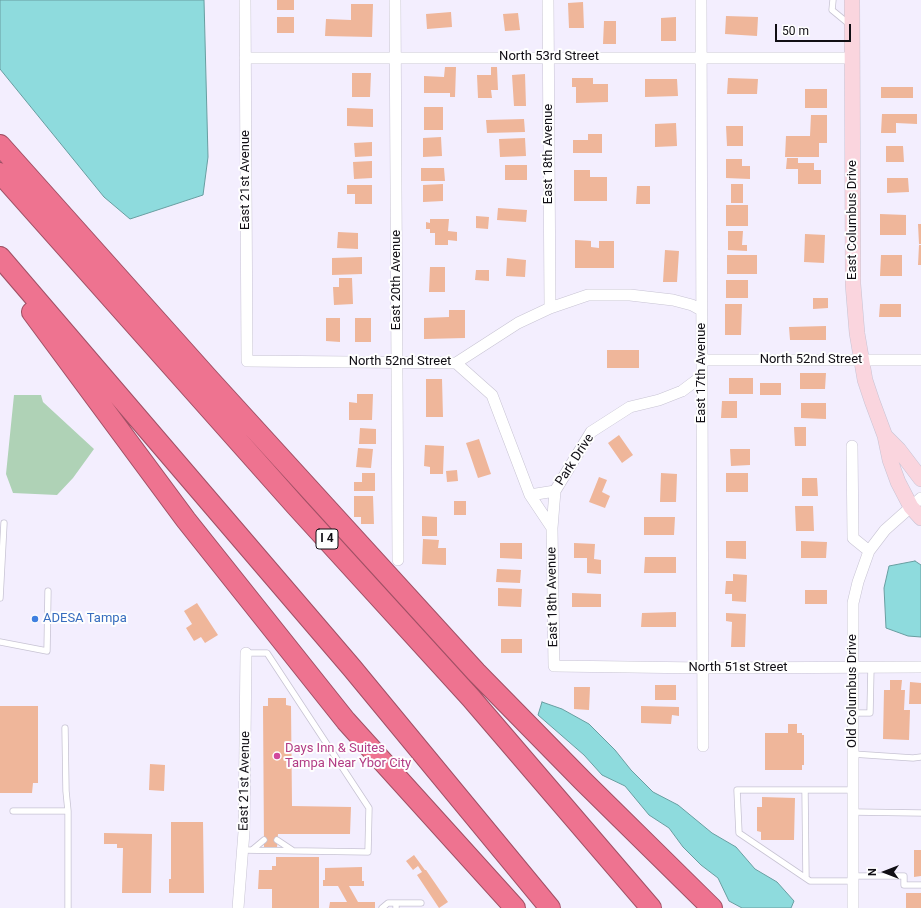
<!DOCTYPE html>
<style>
body{margin:0}
#map{position:relative;width:921px;height:908px;overflow:hidden;background:#f3eefe;font-family:Roboto,sans-serif}
canvas{display:block}
.north{position:absolute;left:865px;top:852px;width:40px;height:40px;-webkit-text-stroke:3px #fefefe;paint-order:stroke;rotate:270deg;font-size:11px;font-weight:700;line-height:16px;text-align:center;color:#100e14}
.north::after{content:'';display:block;margin:auto;width:14px;height:18px;background:#100e14;clip-path:polygon(50% 0,100% 100%,50% 72%,0 100%)}
.scale{position:absolute;left:775px;top:24px;width:76px;height:18px;box-sizing:border-box;border:2px solid #100e14;border-top:0;padding-left:5px;font-size:12px;line-height:14px;white-space:nowrap;color:#100e14;-webkit-text-stroke:3px #fefefe;paint-order:stroke}
</style>
<div id="map">
<canvas width="921" height="908"></canvas>
<div class="north">N</div>
<div class="scale">50 m</div>
</div>
<script>
const ctx = document.querySelector('canvas').getContext('2d');
ctx.lineJoin = 'round';
function fill(path, color) {
  ctx.fillStyle = color;
  ctx.fill(path, 'evenodd');
}
function toPath(rows) {
  const path = new Path2D();
  for (const r of rows) {
    path.moveTo(r[0], r[1]);
    for (let i = 2; i < r.length; i += 2) path.lineTo(r[i], r[i + 1]);
  }
  return path;
}
function trace(path, color, width, dash) {
  ctx.strokeStyle = color;
  ctx.lineWidth = width;
  ctx.lineCap = dash ? 'butt' : 'round';
  ctx.setLineDash(dash || []);
  ctx.stroke(path);
}
function label(font, color, halo, rows, align = 'center') {
  ctx.font = font + ' Roboto,sans-serif';
  ctx.lineWidth = 4;
  ctx.setLineDash([]);
  ctx.textBaseline = 'middle';
  ctx.strokeStyle = halo;
  ctx.fillStyle = color;
  for (const [text, x, y, turn = 0] of rows) {
    ctx.save();
    ctx.translate(x, y);
    ctx.rotate((+turn || 0) * Math.PI / 180);
    ctx.textAlign = isNaN(turn) ? turn : align;
    if (halo) ctx.strokeText(text, 0, 0);
    ctx.fillText(text, 0, 0);
    ctx.restore();
  }
}
const green = toPath([
 [14,395,41,395,43,402,94,449,73,478,57,495,13,493,6,474]
]);
const water = toPath([
 [0,0,204,0,208,157,203,195,130,219,104,197,0,69,0,0],
 [915,561,921,565,921,637,908,636,886,628,884,588,889,566,915,561],
 [542,702,562,709,589,724,615,750,631,770,653,792,678,805,712,833,736,847,755,869,777,882,794,901,791,908,742,908,729,901,718,878,701,865,683,847,669,828,649,815,625,786,602,775,584,755,538,715,542,702]
]);
const building = toPath([
 [277,0,294,0,294,10,277,10],
 [583,2,584,28,569,28,568,3],
 [351,4,373,4,372,37,325,36,326,19,351,20],
 [451,12,452,27,427,29,426,14],
 [518,13,520,30,505,31,503,14],
 [726,16,758,17,757,36,725,34],
 [277,17,294,17,294,33,277,33],
 [676,17,676,41,661,41,661,18],
 [604,21,616,21,616,44,603,44],
 [445,67,456,67,455,97,450,97,450,93,424,93,424,76,444,77],
 [491,67,497,67,498,90,491,90,492,98,478,98,477,75,491,75],
 [352,73,371,73,370,97,352,97],
 [525,74,526,106,514,106,512,75],
 [572,78,593,78,593,84,608,84,608,102,576,103,576,87,572,87],
 [728,78,758,79,757,94,727,94],
 [645,79,677,79,678,96,645,97],
 [881,87,913,87,913,98,881,98],
 [805,89,827,89,827,108,805,108],
 [424,107,443,107,443,130,424,130],
 [347,108,373,109,373,127,347,126],
 [882,114,917,114,917,124,896,123,896,133,881,133],
 [811,115,827,115,827,143,819,143,819,157,785,157,786,136,810,136],
 [524,119,525,132,487,133,486,120],
 [676,123,677,146,655,147,655,124],
 [726,126,743,126,743,146,727,146],
 [588,134,602,134,602,153,573,153,573,140,588,140],
 [441,137,442,156,423,157,423,138],
 [525,138,526,156,500,157,499,139],
 [372,142,372,156,355,157,354,143],
 [886,146,903,146,904,162,886,162],
 [787,158,798,158,798,163,814,163,814,170,821,170,821,184,798,184,798,169,786,169],
 [726,159,742,159,742,166,750,166,750,179,726,178],
 [372,161,372,178,354,179,353,162],
 [505,165,527,165,527,180,505,180],
 [421,168,444,168,445,181,421,181],
 [574,170,590,170,590,177,607,177,607,201,574,201],
 [887,178,908,178,909,192,887,193],
 [443,184,443,201,423,202,423,185],
 [731,184,743,184,743,203,731,203],
 [347,185,372,185,372,204,355,204,355,194,347,194],
 [637,186,650,186,650,204,636,204],
 [726,205,748,205,748,226,726,226],
 [498,208,527,210,526,222,497,220],
 [880,214,906,215,906,235,880,235],
 [476,216,489,217,488,229,476,228],
 [430,219,449,219,448,231,457,232,457,241,448,240,448,245,435,245,435,233,430,233,430,229,426,229,426,222,430,223],
 [918,224,921,224,921,244,919,244],
 [728,231,743,231,742,245,747,245,747,251,728,250],
 [338,232,358,233,358,249,337,248],
 [805,234,825,235,824,263,804,262],
 [575,240,591,241,591,247,599,248,599,241,614,241,614,268,575,268],
 [919,245,921,245,921,265,918,265],
 [665,250,679,251,677,282,663,282],
 [727,255,757,255,757,274,727,274],
 [881,255,902,255,902,276,880,276],
 [362,257,362,274,332,275,332,258],
 [507,258,526,260,525,277,506,276],
 [430,267,445,267,445,292,429,292],
 [476,270,489,270,489,281,475,280],
 [339,278,352,278,353,304,334,305,333,287,339,287],
 [726,280,748,280,748,298,726,298],
 [813,298,828,298,828,308,813,309],
 [725,304,742,304,741,335,725,335],
 [880,304,901,304,901,317,879,317],
 [449,310,465,310,465,338,424,339,424,318,449,317],
 [326,318,340,318,340,342,326,341],
 [355,318,371,318,371,342,355,342],
 [826,326,826,340,790,340,789,327],
 [607,350,639,350,639,368,607,368],
 [800,373,826,373,825,389,800,389],
 [729,378,753,378,753,394,729,394],
 [426,379,442,379,443,417,426,417],
 [760,383,781,383,781,395,760,395],
 [357,394,373,394,372,420,349,420,349,402,357,403],
 [722,401,737,401,737,418,721,418],
 [801,403,826,403,826,419,801,418],
 [794,427,806,427,806,446,795,446],
 [360,428,376,429,376,444,359,444],
 [619,435,633,455,622,463,608,443],
 [479,439,491,474,478,478,466,443],
 [425,445,444,446,443,474,430,474,430,467,424,466],
 [358,448,373,449,371,468,356,467],
 [730,449,750,449,750,465,731,466],
 [457,470,458,481,447,482,446,471],
 [362,473,375,473,375,491,354,491,354,482,362,482],
 [661,473,677,474,676,502,660,502],
 [726,473,748,473,748,492,726,492],
 [599,477,607,480,602,492,610,496,605,508,589,502],
 [802,478,817,478,818,496,802,496],
 [354,496,373,496,374,524,361,524,361,517,354,517],
 [454,501,466,501,466,515,454,515],
 [795,506,813,506,814,531,796,531],
 [422,516,437,517,437,536,422,536],
 [644,517,675,517,674,535,644,535],
 [423,539,439,540,438,548,446,548,446,565,422,564],
 [726,541,746,541,746,559,726,558],
 [801,541,827,542,826,558,801,558],
 [500,543,522,543,522,559,500,558],
 [574,543,595,544,594,559,601,560,601,574,587,573,587,558,574,558],
 [645,557,676,557,676,573,644,573],
 [497,569,521,570,520,583,496,582],
 [733,574,747,575,746,602,732,601,732,594,725,594,726,581,733,581],
 [498,588,522,589,521,607,498,606],
 [805,590,827,590,827,604,805,604],
 [572,593,601,594,601,607,572,607],
 [197,603,218,635,205,643,201,637,194,641,186,628,192,624,184,611],
 [676,612,676,627,641,627,642,613],
 [726,613,746,614,745,647,731,647,732,622,726,621],
 [501,639,522,639,522,653,501,653],
 [890,680,902,680,901,690,905,690,904,710,910,710,909,740,883,739,884,690,890,690],
 [910,682,921,683,921,704,909,704],
 [655,685,676,685,676,700,655,700],
 [574,687,590,687,589,710,574,709],
 [268,698,286,698,286,705,291,706,292,806,351,807,350,834,278,834,277,848,264,847,263,706,268,706],
 [0,706,38,706,38,783,33,783,32,793,0,793],
 [641,706,679,707,679,716,672,715,671,724,641,723],
 [788,724,797,724,797,733,802,733,802,735,804,735,804,765,802,765,802,770,765,770,765,733,788,733],
 [150,764,165,765,164,791,149,790],
 [762,797,795,798,794,840,761,840,761,832,757,831,757,807,762,807],
 [171,822,203,822,204,893,169,893,169,879,171,879],
 [104,833,152,834,151,893,122,893,123,848,117,848,117,844,104,844],
 [914,850,921,850,921,876,914,877],
 [414,855,425,870,426,870,448,902,439,908,417,875,422,872,418,866,413,870,406,861],
 [276,857,319,857,319,908,272,908,272,889,258,889,259,870,272,870,272,866,276,866],
 [362,867,362,881,364,881,364,886,349,886,358,902,375,902,375,908,329,908,330,902,347,902,338,886,323,886,323,880,325,880,325,868],
 [906,893,921,893,921,908,906,908]
]);
const lane = toPath([
 [833,0,832,10,849,24],
 [0,598,4,523],
 [0,642,47,651,48,591],
 [853,713,870,713,871,667],
 [65,728,66,791,68,811],
 [853,754,913,758,921,757],
 [805,790,806,878],
 [853,790,737,790,739,833,810,881,853,881],
 [13,811,68,811,68,908],
 [853,812,921,813],
 [277,840,292,850],
 [243,850,368,852,369,808,267,653,246,653],
 [252,850,264,840],
 [853,876,904,876,904,885,921,885],
 [382,908,388,903,396,903],
 [396,908,396,903,421,903]
]);
const street = toPath([
 [245,0,247,361,456,363,518,323,550,308,588,295,630,295,673,300,692,305,701,310],
 [395,0,398,560],
 [548,0,550,308],
 [701,0,703,746],
 [245,58,852,58],
 [702,360,921,360],
 [456,363,492,395,530,495,552,528],
 [702,376,682,391,659,400,630,407,591,432,555,491,552,528,554,666,703,668,921,667],
 [852,446,853,538,869,551],
 [530,495,555,491],
 [238,908,244,832,246,653],
 [853,908,853,603,858,582,869,551,885,530,921,498]
]);
const secondary = toPath([
 [852,0,853,284,857,333,865,380,872,401,885,436,890,460,898,482,911,507,921,518],
 [885,436,899,450,921,479]
]);
const highway = toPath([
 [0,145,209,379,476,672,583,781,712,908],
 [0,173,296,506,471,698,651,908],
 [0,257,352,668,550,908],
 [32,312,186,520,346,721,515,908]
]);
const markers = [
 [35,619,4,"#3f7fe0"],
 [277,756,4,"#d1479c"]
];
const shields = [
 [327,539,22]
];
const shieldNames = [
 ["I 4",327,539]
];
const streetNames = [
 ["North 53rd Street",549,57],
 ["East 18th Avenue",549,154,-90],
 ["East 21st Avenue",246,180,-90],
 ["East Columbus Drive",853,220,-90],
 ["East 20th Avenue",397,280,-90],
 ["North 52nd Street",811,360],
 ["North 52nd Street",400,362],
 ["East 17th Avenue",702,373,-90],
 ["Park Drive",575,460,-57],
 ["East 18th Avenue",553,597,-91],
 ["North 51st Street",738,668],
 ["Old Columbus Drive",853,691,-90],
 ["East 21st Avenue",245,781,-89]
];
const shopNames = [
 ["ADESA Tampa",43,619]
];
const hotelNames = [
 ["Days Inn & Suites",285,749],
 ["Tampa Near Ybor City",285,764]
];
fill(green, '#afd2b6');
fill(water, '#8edbdd');
trace(water, '#689ea1', 1);
fill(building, '#efb69a');
trace(lane, '#c7c3d3', 7);
trace(street, '#c7c3d3', 12);
trace(secondary, '#c7c3d3', 16);
trace(highway, '#a05065', 22);
trace(lane, '#fff', 5.5);
trace(street, '#fff', 11);
trace(secondary, '#fad5de', 15);
trace(highway, '#ee7390', 20);
for (const [x, y, r, color] of markers) {
  const dot = new Path2D();
  dot.arc(x, y, r, 0, 2 * Math.PI);
  ctx.fillStyle = color;
  ctx.fill(dot);
  trace(dot, '#fefefe', 1.5);
}
for (const [x, y, w] of shields) {
  const box = new Path2D();
  box.roundRect(x - w / 2, y - 10, w, 20, 3);
  ctx.fillStyle = '#fefefe';
  ctx.fill(box);
  trace(box, '#100e14', 1);
}
label('bold 12px', '#100e14', null, shieldNames);
label('13px', '#100e14', '#fefefe', streetNames);
label('13px', '#366cbe', '#fefefe', shopNames, 'left');
label('13px', '#b23c85', '#fefefe', hotelNames, 'left');
</script>
